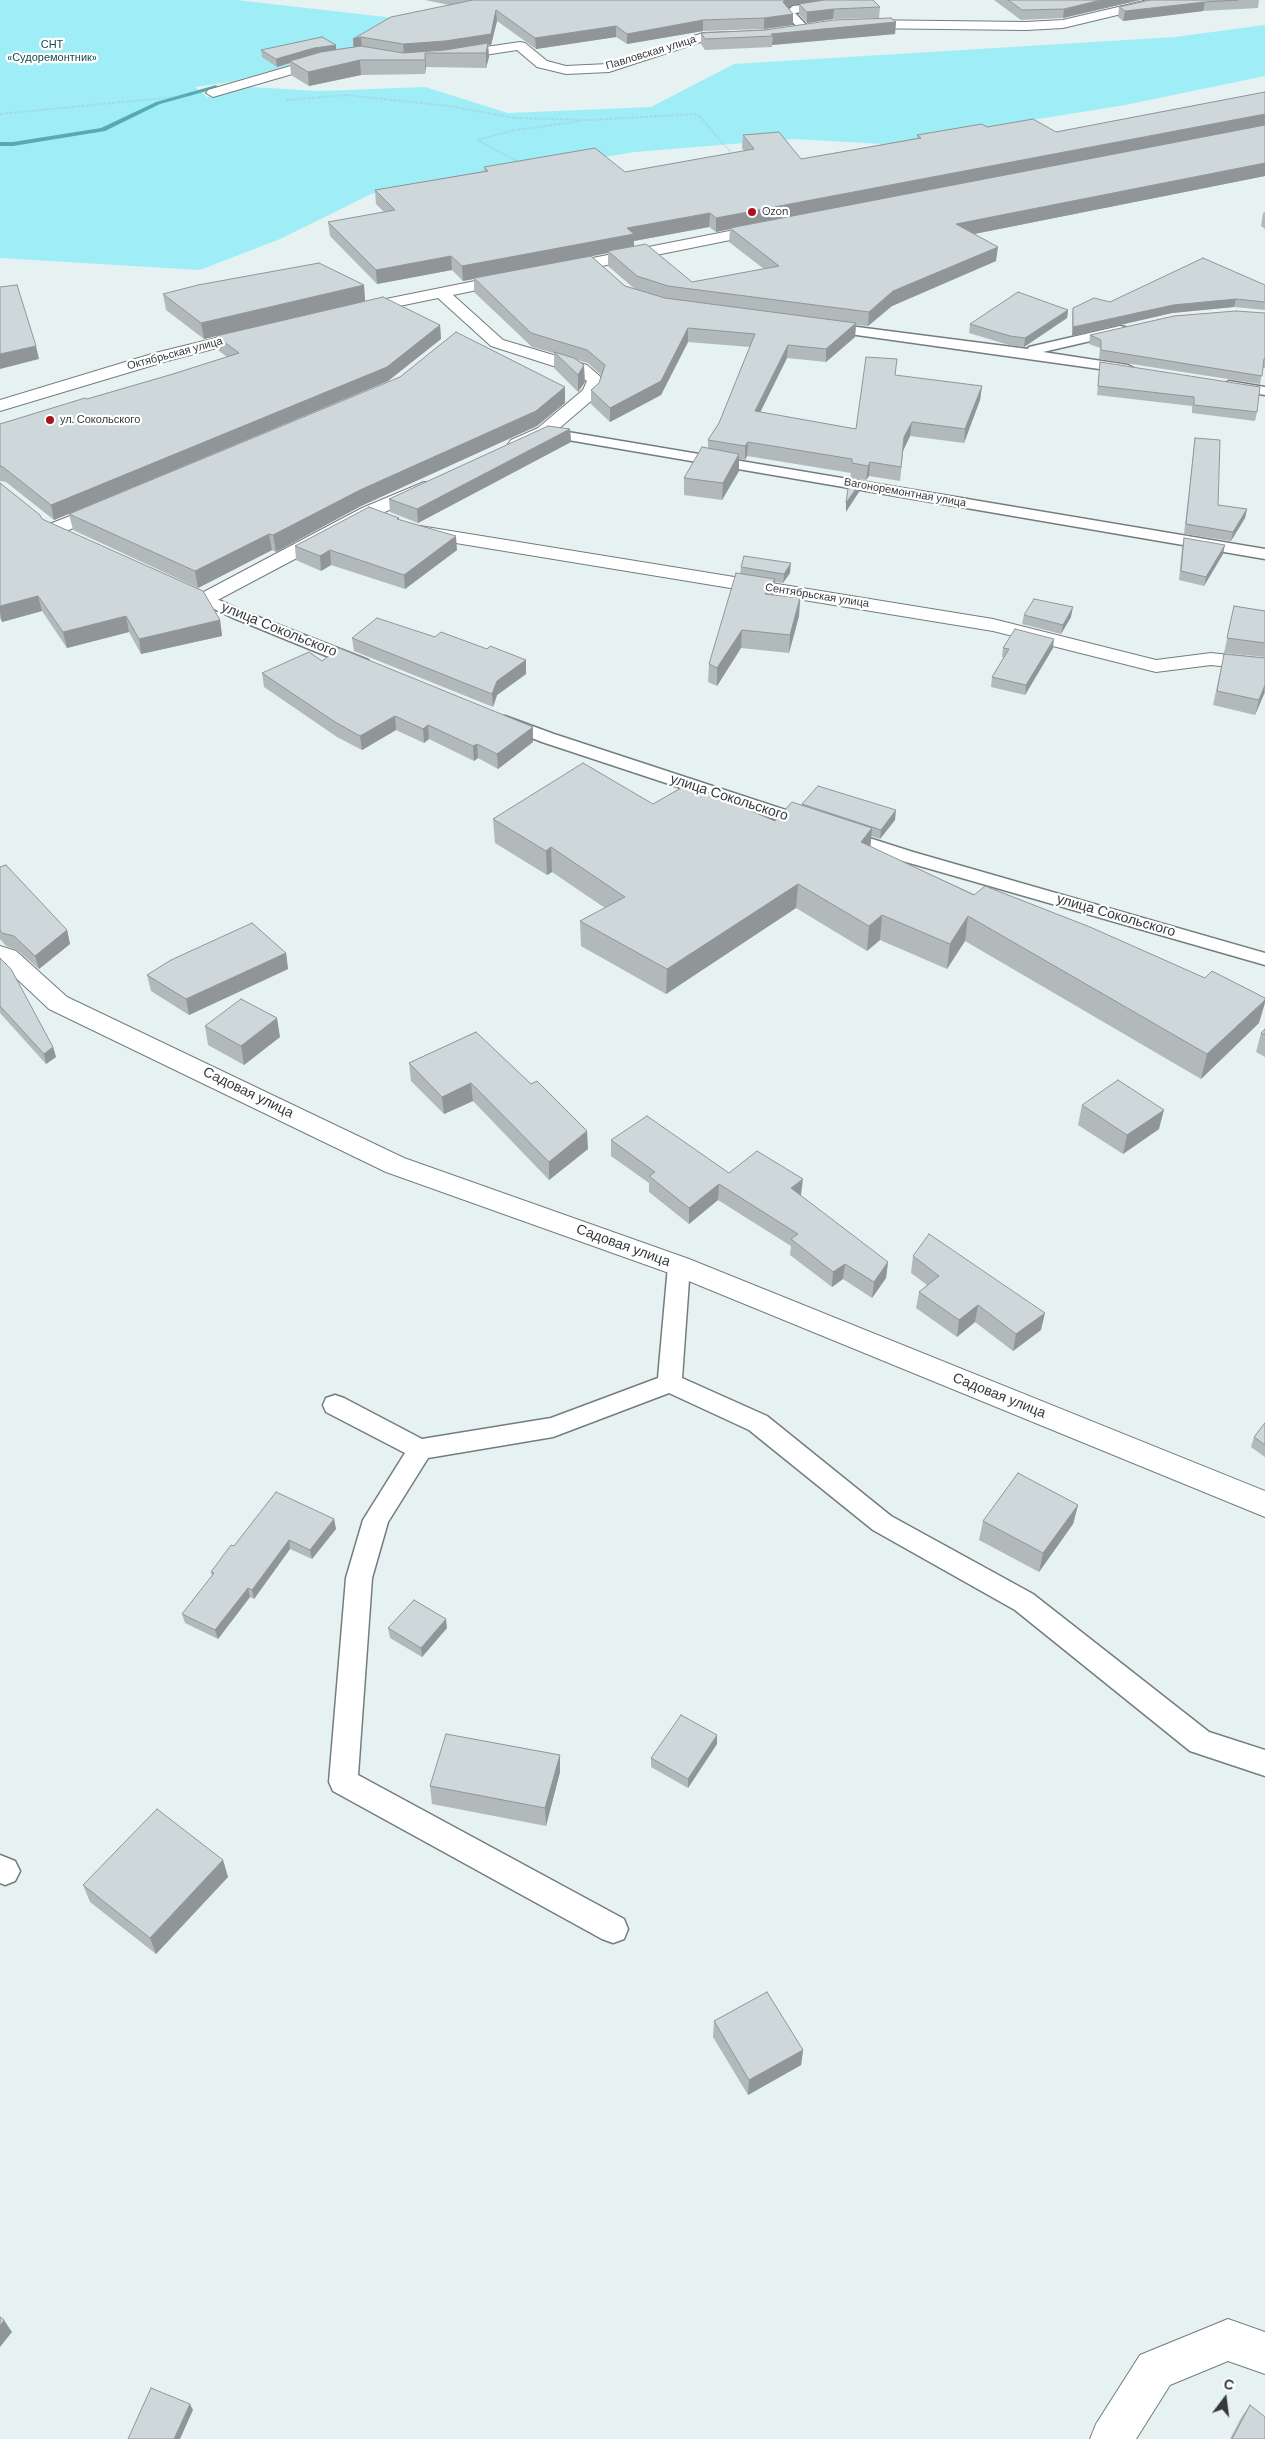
<!DOCTYPE html>
<meta charset="utf-8">
<style>
body{margin:0}
#map{position:relative;width:1265px;height:2439px;overflow:hidden;background:#e6f1f2;font-family:"DM Sans",sans-serif}
canvas{display:block}
.north{position:absolute;left:1200px;top:2374px;width:50px;height:50px;-webkit-text-stroke:4px #fff;paint-order:stroke;rotate:15deg;font-size:14px;font-weight:700;line-height:20px;text-align:center;color:#353939}
.north::after{content:'';display:block;margin:auto;width:18px;height:22px;background:#353939;clip-path:polygon(50% 0,100% 100%,50% 72%,0 100%)}
</style>
<div id="map">
<canvas width="1265" height="2439"></canvas>
<div class="north">С</div>
</div>
<script>
const ctx = document.querySelector('canvas').getContext('2d');
ctx.lineJoin = 'round';
function fill(path, color) {
  ctx.fillStyle = color;
  ctx.fill(path, 'evenodd');
}
function toPath(rows) {
  const path = new Path2D();
  for (const r of rows) {
    path.moveTo(r[0], r[1]);
    for (let i = 2; i < r.length; i += 2) path.lineTo(r[i], r[i + 1]);
  }
  return path;
}
function trace(path, color, width, dash) {
  ctx.strokeStyle = color;
  ctx.lineWidth = width;
  ctx.lineCap = dash ? 'butt' : 'round';
  ctx.setLineDash(dash || []);
  ctx.stroke(path);
}
function label(font, color, halo, rows, align = 'center') {
  ctx.font = font + ' "DM Sans",sans-serif';
  ctx.lineWidth = 4.5;
  ctx.setLineDash([]);
  ctx.textBaseline = 'middle';
  ctx.strokeStyle = halo;
  ctx.fillStyle = color;
  for (const [text, x, y, turn = 0] of rows) {
    ctx.save();
    ctx.translate(x, y);
    ctx.rotate((+turn || 0) * Math.PI / 180);
    ctx.textAlign = isNaN(turn) ? turn : align;
    if (halo) ctx.strokeText(text, 0, 0);
    ctx.fillText(text, 0, 0);
    ctx.restore();
  }
}
const green = toPath([
 [0,0,236,0,412,20,426,44,347,49,230,82,195,87,207,97,250,87,319,91,425,87,508,113,651,107,734,64,1175,37,1265,25,1265,76,1125,105,883,144,793,139,635,152,371,194,280,239,200,270,0,258]
]);
const stream = toPath([
 [216,85,218,88,160,104,105,131,13,146,0,146,0,142,13,142,101,128,156,102,216,85]
]);
const path = toPath([
 [287,100,346,95,449,106,515,118,592,120,697,114,734,156],
 [0,114,185,96],
 [520,163,477,140,510,131,581,121]
]);
const service = toPath([
 [829,2,833,3,833,7,795,13,810,29,805,32,801,31,784,13,793,6,829,2],
 [826,323,1028,349,1029,347,1120,326,1125,327,1127,330,1125,333,1043,352,1128,365,1135,369,1128,373,821,330,819,327,826,323],
 [1229,381,1265,387,1265,395,1224,388,1222,385,1229,381],
 [544,428,1265,549,1265,559,539,435,537,432,539,429,544,428],
 [186,585,243,611,368,660,370,664,368,668,356,668,231,617,180,593,178,590,180,587,186,585],
 [505,716,554,734,816,820,818,824,816,828,809,830,802,828,542,742,499,725,496,721,499,717,505,716],
 [841,829,913,852,1265,953,1265,965,899,860,834,839,832,835,834,831,841,829],
 [679,1258,687,1260,690,1266,682,1378,767,1416,891,1516,1033,1594,1209,1732,1265,1750,1265,1776,1190,1751,1015,1610,873,1530,749,1430,669,1393,553,1437,428,1458,388,1522,372,1578,358,1775,624,1919,628,1929,624,1939,613,1943,602,1939,333,1791,329,1782,346,1578,363,1520,405,1453,326,1412,323,1405,326,1398,335,1395,344,1398,422,1439,551,1418,658,1378,668,1266,671,1260,679,1258],
 [0,1855,15,1861,20,1871,15,1881,5,1885,0,1883,0,1855]
]);
const minor = toPath([
 [1148,0,1195,0,1189,4,1159,5,1063,28,1026,30,858,28,852,24,858,20,1026,22,1063,20,1148,0],
 [738,32,744,36,742,39,704,41,609,72,566,74,537,67,517,50,452,60,446,56,452,52,520,42,525,43,547,61,566,66,608,64,703,33,738,32],
 [325,56,331,60,330,63,213,97,206,93,208,90,325,56],
 [765,224,770,226,773,229,770,232,562,274,554,269,562,264,765,224],
 [510,274,518,279,516,282,453,295,503,340,587,365,604,380,597,396,550,436,517,449,511,448,508,444,511,440,538,428,583,390,587,381,575,373,491,346,438,298,356,315,350,313,348,310,350,307,356,305,510,274],
 [253,329,259,331,261,334,259,337,167,361,0,411,0,400,155,353,253,329],
 [424,482,430,483,433,487,430,491,376,516,212,603,205,605,198,603,195,599,198,595,362,508,424,482],
 [106,502,113,504,115,508,113,512,61,533,47,533,45,529,47,525,106,502],
 [420,526,993,619,1156,660,1211,653,1265,659,1265,671,1211,665,1156,672,993,631,413,536,411,532,413,528,420,526],
 [0,946,16,951,67,997,404,1158,689,1259,1265,1491,1265,1517,669,1273,386,1172,49,1009,0,963,0,946],
 [1228,2319,1265,2332,1265,2374,1228,2361,1170,2385,1136,2439,1090,2439,1096,2424,1140,2355,1228,2319]
]);
const wall = toPath([
 [425,0,873,0,880,7,879,18,833,19,807,23,799,14,799,4,802,3,792,5,788,8,793,25,764,29,703,31,627,44,616,37,536,49,497,21,491,45,488,45,489,57,486,68,426,67,425,74,361,75,309,86,291,75,290,63,277,67,262,57,261,50,336,49,353,47,353,39,449,5],
 [994,0,1140,0,1063,18,1021,20],
 [1150,0,1259,0,1258,8,1203,11,1123,21,1118,17,1119,7],
 [896,22,895,34,772,45,772,47,705,50,701,44,701,33],
 [1265,92,1265,176,974,234,996,261,892,306,868,326,856,325,855,337,826,362,787,358,760,412,856,429,895,376,982,386,980,400,964,443,910,436,903,451,900,481,869,476,866,480,850,478,851,473,747,456,745,460,739,459,739,471,722,500,684,495,684,478,708,448,708,440,719,423,750,347,688,342,661,395,610,422,591,404,591,390,599,383,601,375,588,363,577,360,585,382,578,392,554,368,554,353,532,347,474,292,474,279,463,281,452,270,377,284,330,236,328,222,384,212,376,204,375,190,484,171,484,167,625,172,744,151,742,148,743,135,801,159,917,138,917,135,987,127,1056,132],
 [709,227,716,232,730,229,729,242,764,269,692,282,634,246,634,241],
 [608,253,608,266,636,290,625,286,591,256],
 [1265,212,1265,229,1261,226,1263,213],
 [364,285,365,301,440,325,441,339,388,381,54,520,6,482,0,481,0,424,173,374,227,357,218,350,216,336,204,339,166,310,163,294],
 [1265,285,1265,310,1234,307,1172,313,1072,336,1072,316,1073,308,1110,302],
 [1068,310,1067,318,1024,347,1009,345,969,333,970,324],
 [1265,313,1265,368,1263,368,1260,384,1099,359,1100,348,1089,344,1090,335],
 [1100,362,1257,412,1255,421,1192,413,1192,406,1097,395],
 [565,387,565,403,537,426,361,506,276,552,272,550,198,588,73,530,69,514],
 [570,429,571,442,418,523,390,512,389,499],
 [1195,438,1218,505,1247,509,1245,518,1231,541,1184,534,1194,447],
 [0,483,42,519,220,620,222,636,141,654,129,632,67,648,42,611,2,622,0,618],
 [399,518,399,519,457,550,405,589,331,565,321,571,296,560,295,546],
 [1184,538,1223,554,1204,586,1179,580,1182,547],
 [741,567,790,573,783,583,775,582,774,595,800,598,799,616,789,653,741,648,717,686,708,682,709,664,740,574],
 [1234,606,1265,611,1265,657,1224,653],
 [1024,615,1071,617,1061,634,1022,624],
 [435,637,487,649,526,660,526,674,497,695,493,707,354,651,352,638],
 [1003,648,1053,648,1025,695,991,687,992,677,1004,657,1002,657],
 [1224,654,1265,658,1265,694,1264,694,1255,715,1213,705],
 [322,661,533,727,533,742,498,769,478,758,474,761,429,739,424,743,396,730,362,750,337,737,264,687,262,673],
 [653,804,775,821,802,805,802,804,895,820,880,839,871,836,870,847,1259,1023,1201,1079,965,941,947,969,880,940,867,951,796,908,666,994,581,946,580,921,605,908,552,872,547,875,495,843,493,819],
 [0,867,67,930,70,944,39,969,17,950,6,946,0,939],
 [286,953,288,969,189,1015,151,991,147,975],
 [0,958,53,1047,56,1057,46,1064,0,1013],
 [205,1026,280,1037,244,1065,208,1045],
 [1265,1029,1265,1057,1256,1052,1261,1033],
 [476,1032,588,1149,549,1180,473,1101,444,1114,411,1081,409,1063],
 [1082,1105,1159,1129,1123,1154,1078,1125],
 [611,1140,729,1173,801,1195,800,1196,888,1262,886,1278,872,1298,843,1279,832,1287,790,1255,791,1246,718,1200,689,1224,649,1192,649,1183,611,1156],
 [913,1256,1041,1330,1013,1351,975,1322,957,1337,916,1308,919,1292,927,1285,911,1273],
 [1265,1423,1265,1457,1251,1447,1254,1437],
 [1078,1505,1073,1524,1039,1572,979,1540,983,1521],
 [334,1519,336,1529,312,1559,290,1549,254,1599,250,1597,218,1639,185,1623,182,1614,212,1576,211,1572,234,1546],
 [388,1628,447,1628,422,1657,390,1638],
 [717,1744,688,1788,651,1767,651,1758],
 [560,1755,560,1772,546,1826,432,1804,430,1786],
 [223,1860,228,1877,156,1954,90,1902,83,1885],
 [714,2021,803,2050,801,2065,748,2095,713,2037],
 [1250,2405,1265,2439,1230,2439,1241,2418]
]);
const shadedWall = toPath([
 [785,0,832,0,792,5,782,13,783,2],
 [1101,0,1140,0,1063,18,1064,9],
 [1205,2,1203,11,1123,21,1125,11],
 [834,9,833,19,807,23,807,12],
 [496,10,497,21,491,45,488,45,489,57,486,68,486,53,425,53,426,67,425,74,425,60,404,55,403,44],
 [793,14,793,25,764,29,764,18],
 [703,20,703,31,627,44,627,34],
 [896,22,895,34,772,45,773,36,771,34],
 [616,26,616,37,536,49,535,38],
 [361,37,362,48,354,49,353,39],
 [336,45,336,52,290,61,290,63,277,67,276,59,314,48],
 [360,60,361,75,309,86,308,72],
 [1265,114,1265,127,730,228,730,229,716,232,716,218],
 [1265,163,1265,176,954,238,956,224],
 [710,213,709,227,634,241,634,248,608,251,608,253,463,281,462,266,627,228],
 [998,247,996,261,892,306,868,326,869,312,893,291],
 [451,256,452,270,377,284,376,270],
 [364,285,365,301,204,339,201,323],
 [1236,299,1234,307,1172,313,1072,336,1073,327,1173,305],
 [1068,310,1067,318,1024,347,1025,338],
 [856,323,855,337,826,362,826,349],
 [440,325,441,339,388,381,54,520,51,505],
 [688,328,688,342,661,395,610,422,610,408],
 [788,345,787,358,754,425,755,411],
 [36,346,39,359,0,369,0,354],
 [584,365,585,382,578,392,578,375],
 [982,386,980,400,964,443,965,429],
 [565,387,565,403,537,426,361,506,276,552,273,535,360,490],
 [912,422,910,436,903,451,900,481,904,437],
 [570,429,571,442,418,523,417,509],
 [748,442,747,456,745,460,745,446],
 [739,454,739,471,722,500,723,483],
 [870,462,869,476,866,480,868,466],
 [860,483,859,492,846,512,846,503],
 [1247,509,1245,518,1231,541,1233,532],
 [269,534,272,550,198,588,195,571],
 [456,536,457,550,405,589,404,575],
 [1225,545,1223,554,1204,586,1206,577],
 [330,550,331,565,321,571,320,556],
 [791,563,790,573,783,583,784,574],
 [775,579,774,597,765,594],
 [38,596,42,611,2,622,0,612,0,606],
 [800,598,799,616,789,653,790,635],
 [1073,607,1071,617,1061,634,1063,625],
 [126,616,129,632,67,648,63,632],
 [220,620,222,636,141,654,139,639],
 [742,630,741,648,717,686,717,668],
 [1054,639,1053,648,1025,695,1026,685],
 [526,660,526,674,497,695,493,707,492,694,497,681],
 [1265,685,1264,694,1255,715,1259,700],
 [395,716,396,730,362,750,360,736],
 [428,725,429,739,424,743,423,729],
 [533,727,533,742,498,769,497,754],
 [477,744,478,758,474,761,473,746],
 [896,810,895,820,880,839,881,830],
 [872,828,870,852,861,842],
 [551,847,552,872,547,875,546,851],
 [798,884,796,908,666,994,667,969],
 [882,915,880,940,867,951,869,926],
 [968,916,965,941,947,969,950,944],
 [67,930,70,944,39,969,35,956],
 [286,953,288,969,189,1015,186,999],
 [1265,1000,1265,1003,1259,1023,1201,1079,1207,1054],
 [277,1018,280,1037,244,1065,241,1046],
 [53,1047,56,1057,46,1064,44,1054],
 [471,1083,473,1101,444,1114,442,1097],
 [1164,1110,1159,1129,1123,1154,1127,1135],
 [587,1131,588,1149,549,1180,549,1162],
 [803,1179,801,1195,790,1204,791,1188],
 [719,1184,718,1200,689,1224,689,1208],
 [888,1262,886,1278,872,1298,874,1282],
 [845,1264,843,1279,832,1287,833,1272],
 [978,1305,975,1322,957,1337,959,1320],
 [1045,1313,1041,1330,1013,1351,1016,1334],
 [1078,1505,1073,1524,1039,1572,1043,1553],
 [334,1519,336,1529,312,1559,310,1550],
 [289,1540,290,1549,254,1599,252,1590],
 [248,1588,250,1597,218,1639,215,1630],
 [446,1619,447,1628,422,1657,421,1648],
 [717,1735,717,1744,688,1788,688,1779],
 [560,1755,560,1772,546,1826,545,1808],
 [223,1860,228,1877,156,1954,150,1938],
 [803,2050,801,2065,748,2095,749,2080],
 [4,2320,12,2332,0,2347,0,2326],
 [190,2404,193,2410,180,2439,174,2439]
]);
const building = toPath([
 [473,0,785,0,783,2,793,14,764,18,703,20,627,34,616,26,535,38,496,10,491,34,445,41,403,44,361,37,353,39,391,17,473,0],
 [824,0,873,0,880,7,834,9,807,12,799,4,824,0],
 [1008,0,1101,0,1064,9,1022,10,1008,0],
 [1150,0,1238,0,1205,2,1125,11,1119,7,1150,0],
 [891,18,896,22,771,34,773,36,705,39,701,33,765,30,834,20,891,18],
 [322,37,336,45,314,48,276,59,261,50,322,37],
 [488,43,486,53,425,53,425,60,360,60,308,72,290,61,321,52,361,46,403,53,445,50,488,43],
 [1265,92,1265,114,716,218,710,213,627,228,634,234,462,266,451,256,376,270,328,222,395,210,375,190,488,171,484,167,595,148,625,172,754,149,743,135,779,132,801,159,921,138,917,135,982,124,987,127,1033,119,1056,132,1265,92],
 [1265,125,1265,163,956,224,998,247,893,291,869,312,668,286,637,276,608,251,646,244,692,282,779,266,730,228,1265,125],
 [591,256,625,286,665,298,856,323,826,349,788,345,755,411,856,429,866,357,897,359,895,375,982,386,965,429,912,422,904,437,901,467,870,462,868,466,852,463,852,459,748,442,745,446,708,440,719,423,755,334,688,328,661,381,610,408,591,390,599,383,605,365,587,350,531,333,474,278,591,256],
 [1203,258,1265,285,1265,302,1236,299,1173,305,1073,327,1073,308,1094,298,1110,302,1203,258],
 [319,263,364,285,201,323,163,294,198,285,319,263],
 [17,285,36,346,0,354,0,287,17,285],
 [1018,292,1068,310,1025,338,1010,336,970,324,1018,292],
 [383,297,440,325,387,367,51,505,3,467,0,466,0,424,85,398,87,399,173,374,239,353,216,336,383,297],
 [1236,311,1265,313,1265,359,1264,359,1262,376,1101,350,1101,340,1090,335,1174,316,1236,311],
 [456,332,565,387,536,411,360,490,273,535,269,534,195,571,69,514,400,377,456,332],
 [554,352,574,358,584,365,578,375,554,352],
 [1100,362,1260,387,1257,412,1194,405,1194,397,1098,386,1100,362],
 [548,426,570,429,417,509,389,499,548,426],
 [1195,438,1220,440,1218,505,1247,509,1233,532,1186,524,1195,438],
 [702,447,739,454,723,483,684,478,702,447],
 [849,481,860,483,846,503,849,481],
 [0,483,40,515,42,519,203,591,220,620,139,639,126,616,63,632,38,596,0,606,0,483],
 [369,507,399,518,397,519,456,536,404,575,330,550,320,556,295,546,369,507],
 [1184,538,1225,545,1206,577,1181,571,1184,538],
 [744,556,791,563,784,574,741,567,744,556],
 [736,573,775,579,765,594,800,598,790,635,742,630,717,668,709,664,736,573],
 [1034,599,1073,607,1063,625,1024,615,1034,599],
 [1234,606,1265,611,1265,643,1227,638,1234,606],
 [377,618,435,637,441,632,487,649,490,646,526,660,497,681,492,694,352,638,377,618],
 [1015,629,1054,639,1026,685,992,677,1009,649,1003,648,1015,629],
 [339,648,533,727,497,754,477,744,473,746,428,725,423,729,395,716,360,736,335,722,262,673,309,652,322,661,339,648],
 [1224,654,1265,658,1265,685,1259,700,1217,691,1224,654],
 [583,763,653,804,688,784,775,821,792,802,872,828,861,842,974,895,985,886,1090,927,1205,978,1212,971,1265,998,1265,1000,1207,1054,968,916,950,944,882,915,869,926,798,884,667,969,580,921,625,897,551,847,546,851,493,819,583,763],
 [818,786,896,810,881,830,802,804,818,786],
 [6,865,67,930,35,956,14,936,2,933,0,930,0,867,6,865],
 [252,923,286,953,186,999,147,975,171,960,252,923],
 [0,958,11,969,53,1047,44,1054,0,1006,0,958],
 [241,999,277,1018,241,1046,205,1026,241,999],
 [1265,1029,1265,1035,1261,1033,1265,1029],
 [476,1032,531,1084,537,1081,587,1131,549,1162,471,1083,442,1097,409,1063,476,1032],
 [1118,1080,1164,1110,1127,1135,1082,1105,1118,1080],
 [647,1116,729,1173,757,1151,803,1179,791,1188,888,1262,874,1282,845,1264,833,1272,791,1239,798,1234,719,1184,689,1208,649,1176,655,1172,611,1140,647,1116],
 [929,1234,1045,1313,1016,1334,978,1305,959,1320,919,1292,939,1276,913,1256,929,1234],
 [1265,1423,1265,1445,1254,1437,1265,1423],
 [1018,1473,1078,1505,1043,1553,983,1521,1018,1473],
 [276,1492,334,1519,310,1550,289,1540,252,1590,248,1588,215,1630,182,1614,214,1573,211,1572,231,1545,234,1546,276,1492],
 [414,1600,446,1619,421,1648,388,1628,414,1600],
 [681,1715,717,1735,688,1779,651,1758,681,1715],
 [446,1734,560,1755,545,1808,430,1786,446,1734],
 [157,1809,223,1860,150,1938,83,1885,157,1809],
 [767,1992,803,2050,749,2080,714,2021,767,1992],
 [0,2317,4,2320,0,2326,0,2317],
 [151,2388,190,2404,174,2439,128,2439,151,2388],
 [1250,2405,1265,2417,1265,2439,1232,2439,1250,2405]
]);
const markers = [
 [752,212,5,"#a9141e"],
 [50,420,5,"#a9141e"]
];
const farParknames = [
 ["СНТ",52,45],
 ["«Судоремонтник»",52,58]
];
const farStreetnames = [
 ["Павловская улица",651,53,-17],
 ["Октябрьская улица",175,354,-15],
 ["Вагоноремонтная улица",905,493,10],
 ["Сентябрьская улица",817,596,9]
];
const farPoinames = [
 ["Ozon",762,212],
 ["ул. Сокольского",60,420]
];
const streetNames = [
 ["улица Сокольского",279,630,22],
 ["улица Сокольского",729,798,18],
 ["улица Сокольского",1116,916,16],
 ["Садовая улица",248,1093,26],
 ["Садовая улица",623,1246,20],
 ["Садовая улица",999,1396,22]
];
fill(green, '#9feef7');
fill(stream, '#57aab3');
trace(service, '#747d7e', 3);
trace(minor, '#747d7e', 2);
trace(path, '#a7afb0', 2, [0.5, 2]);
fill(service, '#fff');
fill(minor, '#fff');
fill(wall, '#b1b9bb');
fill(shadedWall, '#909698');
fill(building, '#ced7d9');
trace(building, '#909698', 1);
for (const [x, y, r, color] of markers) {
  const dot = new Path2D();
  dot.arc(x, y, r, 0, 2 * Math.PI);
  ctx.fillStyle = color;
  ctx.fill(dot);
  trace(dot, '#fff', 2);
}
label('11px', '#154a50', '#fff', farParknames);
label('11px', '#353939', '#fff', farStreetnames);
label('11px', '#353939', '#fff', farPoinames, 'left');
label('14px', '#353939', '#fff', streetNames);
</script>
